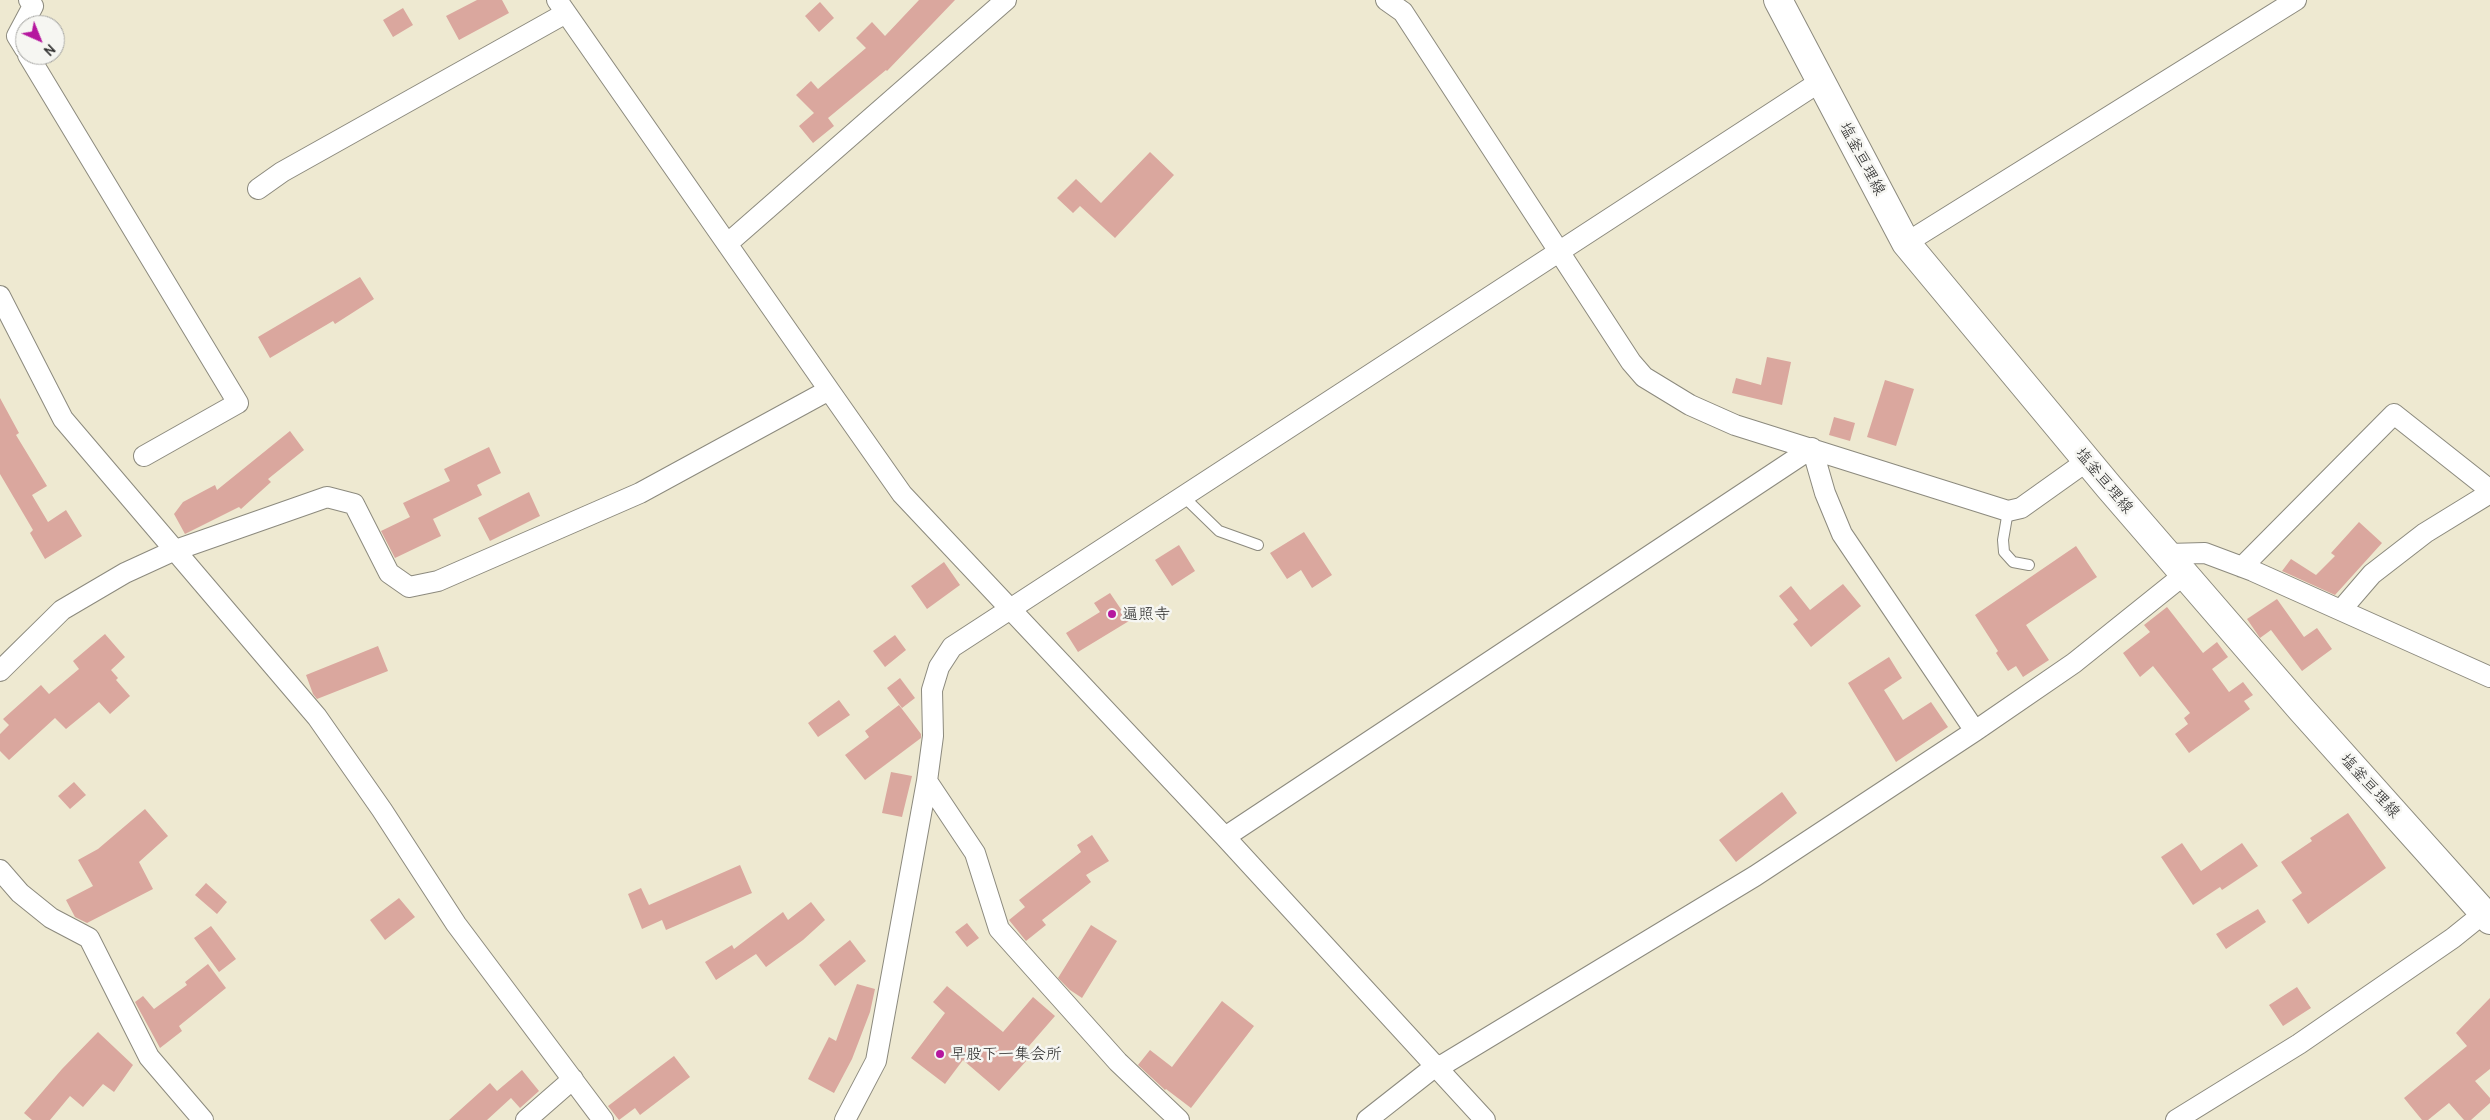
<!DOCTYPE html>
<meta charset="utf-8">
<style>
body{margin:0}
#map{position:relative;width:2490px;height:1120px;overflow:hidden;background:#eee9d1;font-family:Delius,sans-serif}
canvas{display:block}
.north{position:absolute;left:15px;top:15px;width:50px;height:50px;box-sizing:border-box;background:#f6f6f2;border:1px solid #a5a5a2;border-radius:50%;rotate:136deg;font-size:14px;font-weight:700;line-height:20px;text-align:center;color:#2b2b2b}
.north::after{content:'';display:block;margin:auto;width:18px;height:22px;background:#b5179e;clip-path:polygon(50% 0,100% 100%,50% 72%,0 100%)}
</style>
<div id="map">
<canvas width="2490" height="1120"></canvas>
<div class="north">N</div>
</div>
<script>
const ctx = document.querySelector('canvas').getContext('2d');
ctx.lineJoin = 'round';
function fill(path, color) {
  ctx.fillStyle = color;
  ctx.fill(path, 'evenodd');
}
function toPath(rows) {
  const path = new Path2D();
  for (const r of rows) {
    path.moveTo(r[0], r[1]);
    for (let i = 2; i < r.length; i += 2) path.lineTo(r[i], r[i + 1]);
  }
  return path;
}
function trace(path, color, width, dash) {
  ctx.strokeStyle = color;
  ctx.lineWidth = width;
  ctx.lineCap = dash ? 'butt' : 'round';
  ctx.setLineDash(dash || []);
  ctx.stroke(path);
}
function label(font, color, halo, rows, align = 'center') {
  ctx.font = font + ' Delius,"Klee One",sans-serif';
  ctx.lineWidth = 5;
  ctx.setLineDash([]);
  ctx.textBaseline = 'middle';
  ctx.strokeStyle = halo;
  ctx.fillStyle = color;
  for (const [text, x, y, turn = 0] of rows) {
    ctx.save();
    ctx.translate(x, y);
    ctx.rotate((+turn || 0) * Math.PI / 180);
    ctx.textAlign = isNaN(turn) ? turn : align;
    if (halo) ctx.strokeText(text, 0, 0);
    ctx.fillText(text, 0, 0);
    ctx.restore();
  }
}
const building = toPath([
 [477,0,502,0,509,13,459,40,446,16],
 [919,0,955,0,887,71,886,70,828,118,834,126,813,143,799,126,814,113,796,95,811,81,818,89,866,48,856,38,872,22,885,36],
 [820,2,834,18,819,32,805,16],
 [403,8,413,25,393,37,383,20],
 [1150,152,1174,175,1115,238,1080,206,1073,213,1057,198,1076,179,1101,203],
 [360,277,374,299,335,324,333,321,270,358,258,337],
 [1767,357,1791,362,1782,405,1732,393,1736,378,1761,385],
 [1885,380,1914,389,1896,446,1867,437],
 [0,398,19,433,16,435,47,486,32,495,48,522,66,510,82,536,45,559,30,533,33,530,0,474],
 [1834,417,1855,423,1850,441,1829,435],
 [290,431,304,450,268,479,271,482,241,509,239,507,185,534,174,514,183,502,215,485,217,490],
 [489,447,501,473,477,485,482,495,433,519,441,536,395,558,381,531,410,517,403,503,450,481,444,469],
 [529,492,540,516,490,541,478,518],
 [2359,522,2382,543,2335,595,2282,571,2291,559,2316,575,2335,556,2331,553],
 [1304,532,1332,575,1312,588,1301,570,1287,579,1270,553],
 [1179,545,1195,571,1172,586,1155,560],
 [2076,546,2097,577,2026,625,2049,660,2023,677,2016,666,2008,671,1996,653,1998,651,1975,615],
 [944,562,960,585,927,609,911,586],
 [1843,584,1861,606,1811,647,1793,624,1798,620,1779,596,1791,586,1810,610],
 [1110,593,1129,621,1078,652,1066,633,1100,612,1094,603],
 [2277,599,2304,637,2317,628,2332,649,2302,671,2271,630,2260,638,2247,619],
 [2167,607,2203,653,2217,642,2228,657,2212,669,2229,692,2243,682,2253,695,2244,701,2250,709,2189,753,2175,734,2188,724,2184,718,2190,713,2153,666,2140,677,2123,653,2150,632,2144,625],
 [105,634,125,657,111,670,118,678,116,680,130,696,110,714,99,702,66,729,55,718,9,760,0,751,0,734,9,725,3,719,41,685,49,694,79,669,73,661],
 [895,635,906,650,885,667,873,651],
 [378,646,388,671,317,699,313,694,306,675],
 [1889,657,1902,678,1884,690,1903,720,1931,702,1948,727,1896,762,1848,683],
 [900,678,915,698,902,708,887,688],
 [839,700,850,715,818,737,808,723],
 [899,705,921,734,921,738,865,780,845,755,869,737,865,731],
 [891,772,912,776,902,817,882,813],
 [74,782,86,795,70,809,58,796],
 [1782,792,1797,813,1736,862,1719,840],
 [145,809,168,836,139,862,153,889,87,923,75,917,66,900,93,886,78,860,98,849],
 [2348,813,2386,868,2308,924,2292,900,2302,893,2281,862,2312,841,2310,838],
 [1092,835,1109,861,1086,875,1091,882,1042,920,1046,925,1026,941,1009,920,1025,907,1019,900,1081,852,1077,845],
 [2182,843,2201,871,2242,843,2258,866,2222,890,2220,887,2193,905,2161,857],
 [740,865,752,893,666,930,662,920,642,929,628,894,641,888,649,905],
 [206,883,227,902,217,914,195,895],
 [399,898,415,917,385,940,370,920],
 [811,902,825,920,803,940,766,967,756,954,716,980,705,962,732,945,734,949,783,912,788,920],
 [2258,909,2266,922,2226,949,2216,934],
 [967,923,979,938,967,947,955,932],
 [1091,925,1117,941,1082,998,1070,990,1058,978],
 [211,926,236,959,219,972,194,938],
 [850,940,866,961,835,986,819,965],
 [208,964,226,988,179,1026,182,1031,160,1048,135,1002,143,996,154,1009,187,985,185,982],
 [857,984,875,989,870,1012,852,1059,834,1093,808,1079,829,1037,836,1041],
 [947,986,1003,1032,1033,997,1055,1016,1022,1054,1028,1059,999,1091,963,1060,945,1084,911,1058,945,1013,933,1002],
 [2297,987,2311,1008,2283,1026,2269,1005],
 [2490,998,2490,1069,2475,1081,2490,1098,2490,1103,2471,1120,2464,1120,2449,1103,2428,1120,2422,1120,2404,1098,2467,1046,2456,1033],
 [1222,1001,1254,1026,1191,1108,1166,1089,1165,1090,1138,1065,1150,1050,1172,1067],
 [98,1032,133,1065,114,1092,103,1084,83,1107,70,1096,50,1120,32,1120,24,1113,62,1069],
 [674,1056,690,1077,640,1115,635,1108,619,1120,608,1106],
 [522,1070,539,1091,520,1108,511,1098,487,1120,449,1120,490,1083,497,1091]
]);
const service = toPath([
 [1184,497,1219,531,1258,545],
 [2008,511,2003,540,2004,552,2013,562,2029,565]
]);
const minor = toPath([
 [557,0,829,390],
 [1386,0,1403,12,1631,362,1644,377,1690,405,1735,425,2008,511,2021,508,2087,461],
 [25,49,17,36,33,6,29,0],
 [28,55,238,403,144,456],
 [258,189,282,172,566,13],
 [1906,243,2296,0],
 [727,244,1006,0],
 [0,296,63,419,317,717,382,810,456,924,603,1120],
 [2168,554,2205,553,2253,571,2490,677],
 [2242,567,2394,414,2490,490],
 [2341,610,2372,574,2425,533,2490,493],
 [0,671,62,610,125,573,173,551,327,497,354,504,389,573,409,587,438,581,640,493,829,390,902,494,1225,837,1485,1120],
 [927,781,975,853,999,929,1118,1062,1179,1120],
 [1225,837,1812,448,1825,493,1842,534,1975,731],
 [0,870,20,893,51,918,89,938,149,1057,203,1120],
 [526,1120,573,1079],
 [845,1120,876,1061,927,781,933,736,932,690,939,667,952,647,1821,81],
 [1367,1120,1437,1065,1441,1066,1755,876,1975,731,2074,663,2185,574],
 [2176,1120,2299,1044,2453,938,2484,913]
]);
const primary = toPath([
 [1778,0,1906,243,2109,487,2301,709,2490,920]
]);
const markers = [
 [1112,614,5,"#b5179e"],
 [940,1054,5,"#b5179e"]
];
const streetNames = [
 ["塩釜亘理線",1862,159,62],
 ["塩釜亘理線",2104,481,50],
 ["塩釜亘理線",2370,786,48]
];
const poiNames = [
 ["遍照寺",1122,614],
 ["早股下一集会所",950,1054]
];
fill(building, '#daa79e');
trace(service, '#8c8a7e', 12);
trace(minor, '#8c8a7e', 22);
trace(primary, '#8c8a7e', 30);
trace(service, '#fff', 10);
trace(minor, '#fff', 20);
trace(primary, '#fff', 28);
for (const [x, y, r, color] of markers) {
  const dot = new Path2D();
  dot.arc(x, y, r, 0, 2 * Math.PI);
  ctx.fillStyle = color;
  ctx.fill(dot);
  trace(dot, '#f6f6f2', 2);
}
label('16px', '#2b2b2b', '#f6f6f2', streetNames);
label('16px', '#2b2b2b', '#f6f6f2', poiNames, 'left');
</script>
